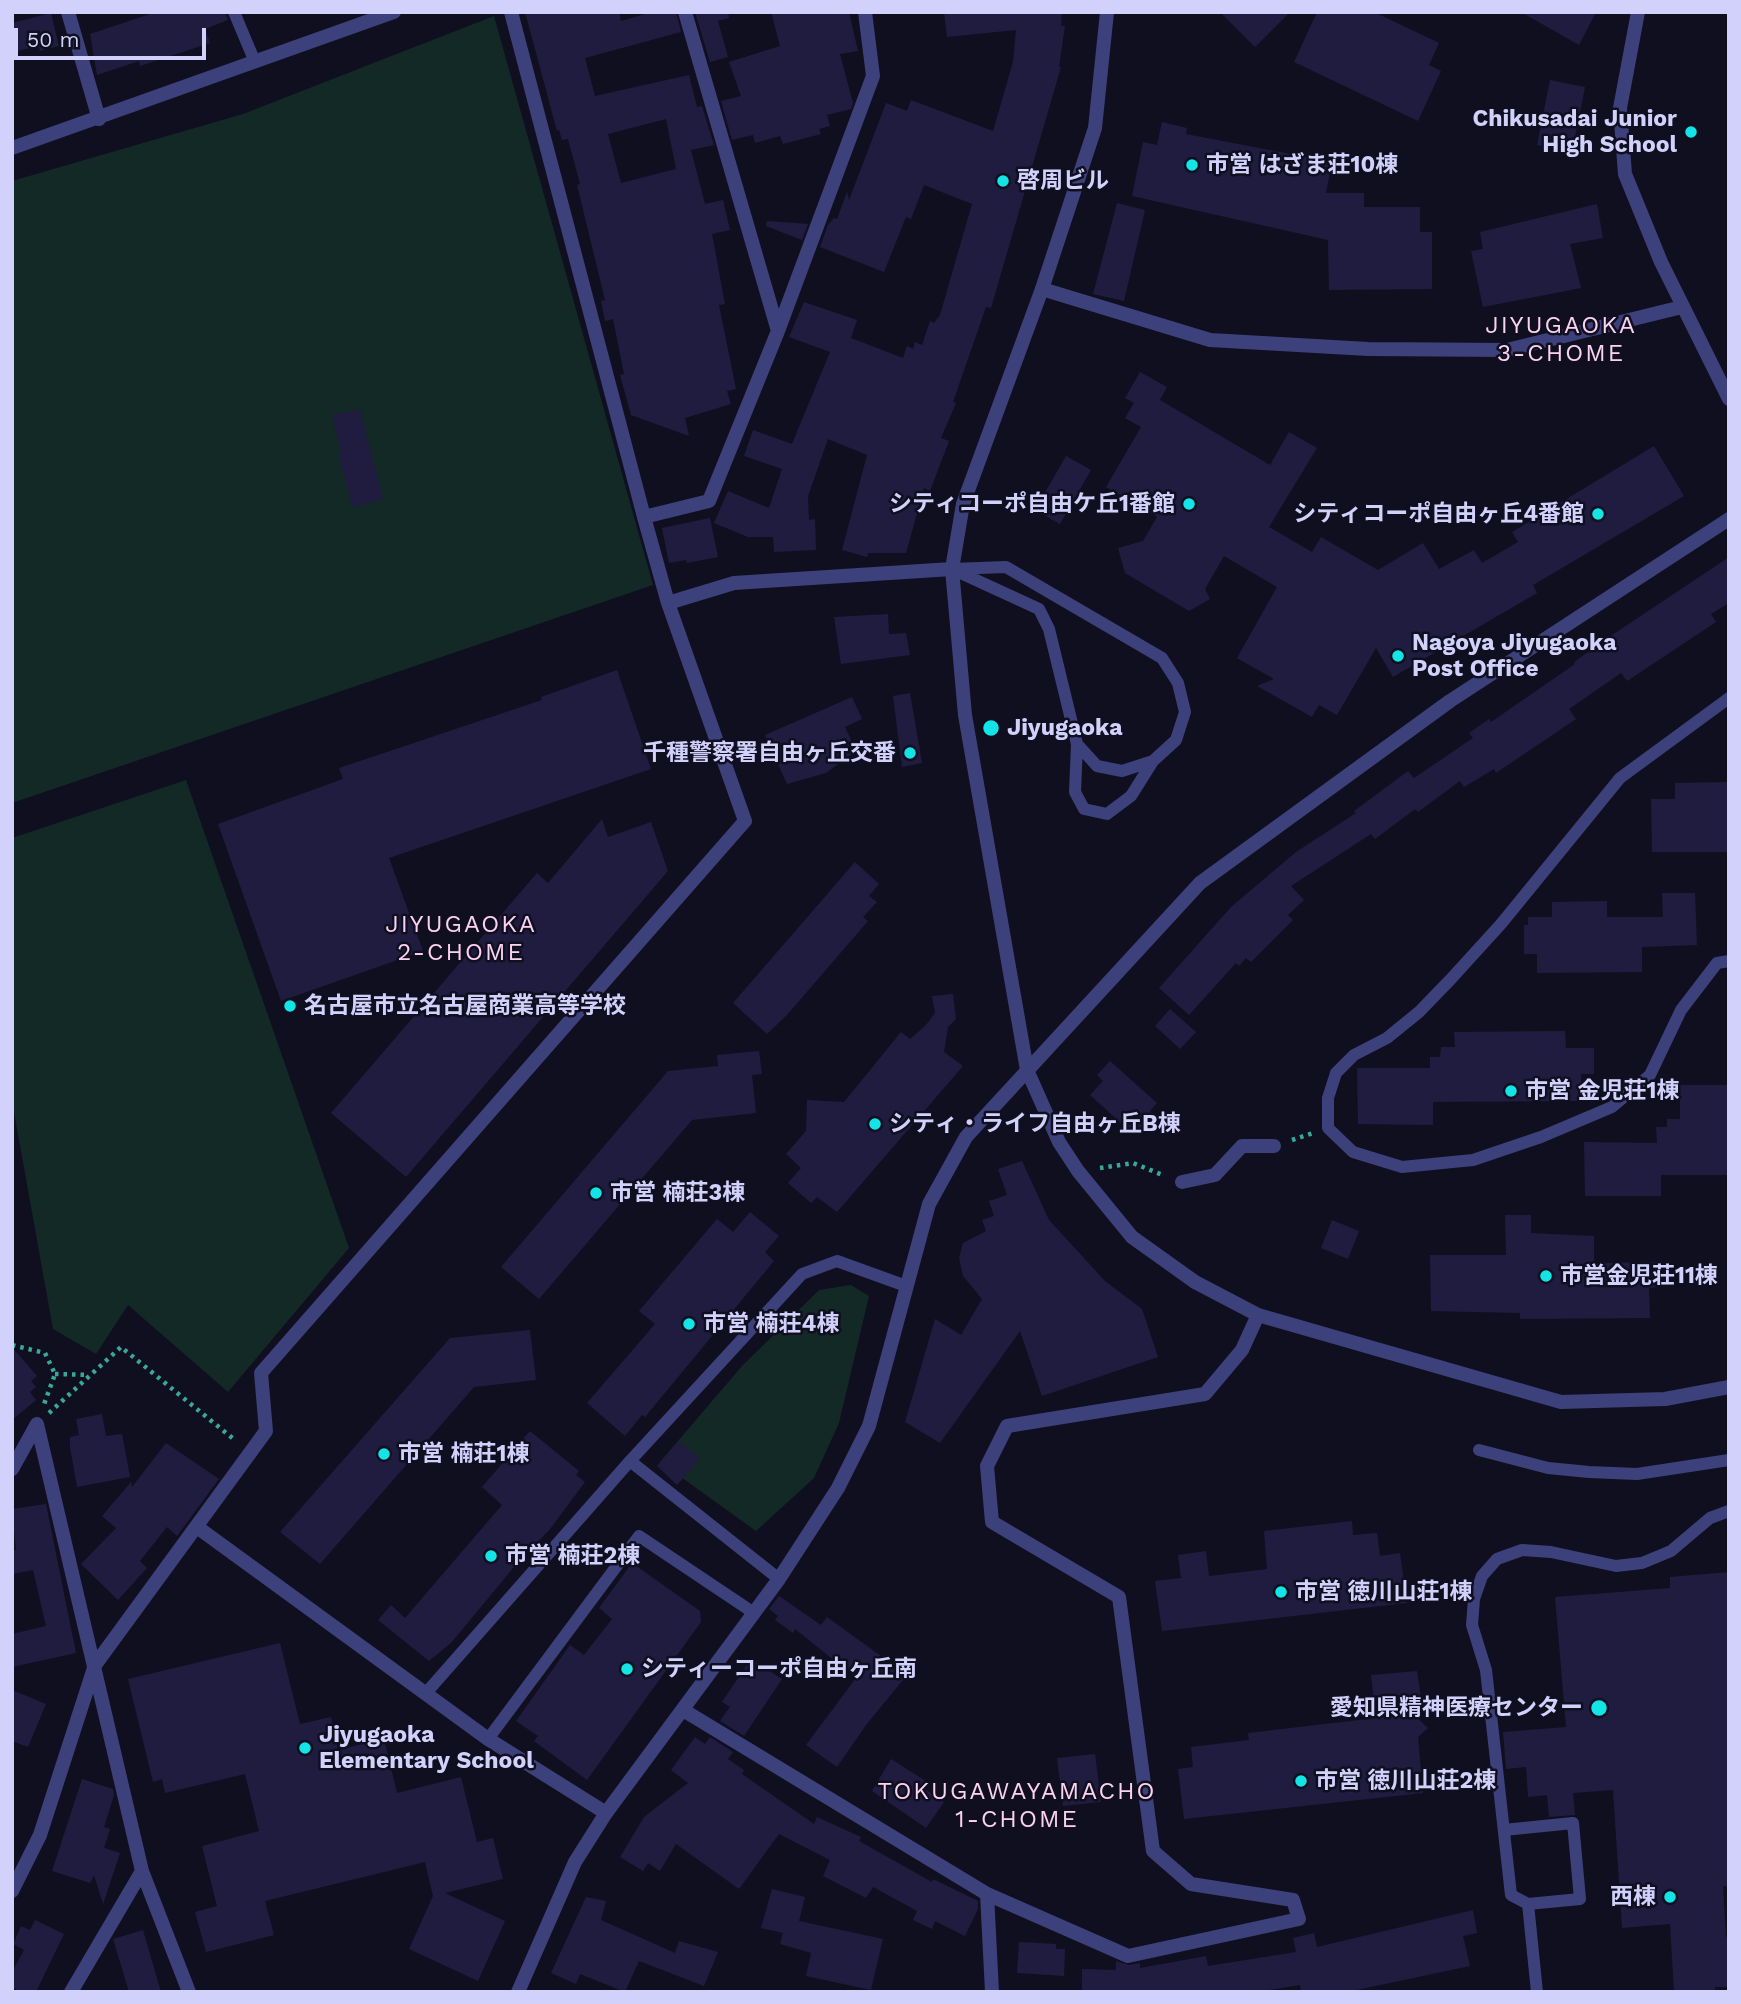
<!DOCTYPE html>
<meta charset="utf-8">
<style>
body{margin:0}
#map{position:relative;width:1741px;height:2004px;overflow:hidden;background:#100f20;font-family:"Work Sans",sans-serif}
canvas{display:block}
.frame{position:absolute;inset:0;border:14px solid #d2d1fb;pointer-events:none}
.scale{position:absolute;left:14px;top:28px;width:192px;height:32px;box-sizing:border-box;border:4px solid #d2d1fb;border-top:0;padding-left:9px;font-size:21px;line-height:24px;white-space:nowrap;color:#d2d1fb;-webkit-text-stroke:5px #100f20;paint-order:stroke}
</style>
<div id="map">
<canvas width="1741" height="2004"></canvas>
<div class="frame"></div>
<div class="scale">50 m</div>
</div>
<script>
const ctx = document.querySelector('canvas').getContext('2d');
ctx.lineJoin = 'round';
function fill(path, color) {
  ctx.fillStyle = color;
  ctx.fill(path, 'evenodd');
}
function toPath(rows) {
  const path = new Path2D();
  for (const r of rows) {
    path.moveTo(r[0], r[1]);
    for (let i = 2; i < r.length; i += 2) path.lineTo(r[i], r[i + 1]);
  }
  return path;
}
function trace(path, color, width, dash) {
  ctx.strokeStyle = color;
  ctx.lineWidth = width;
  ctx.lineCap = dash ? 'butt' : 'round';
  ctx.setLineDash(dash || []);
  ctx.stroke(path);
}
function label(font, color, halo, rows, align = 'center') {
  ctx.font = font + ' "Work Sans","Noto Sans JP",sans-serif';
  ctx.lineWidth = 5;
  ctx.setLineDash([]);
  ctx.textBaseline = 'middle';
  ctx.strokeStyle = halo;
  ctx.fillStyle = color;
  for (const [text, x, y, turn = 0] of rows) {
    ctx.save();
    ctx.translate(x, y);
    ctx.rotate((+turn || 0) * Math.PI / 180);
    ctx.textAlign = isNaN(turn) ? turn : align;
    if (halo) ctx.strokeText(text, 0, 0);
    ctx.fillText(text, 0, 0);
    ctx.restore();
  }
}
const green = toPath([
 [494,16,653,585,12,803,12,181,243,114],
 [186,780,349,1248,228,1392,128,1305,96,1354,53,1329,12,1101,12,838],
 [851,1285,869,1296,839,1423,814,1478,756,1531,660,1462,742,1366,819,1290]
]);
const building = toPath([
 [156,12,225,12,228,20,205,29,210,43,140,66,139,61,97,75,90,34],
 [525,12,619,12,621,21,652,12,676,12,681,32,585,58,595,96,689,75,697,107,702,106,714,145,691,150,705,204,723,200,730,230,712,234,725,304,719,305,736,389,727,391,731,404,685,418,689,436,631,415,620,375,624,374,613,319,605,321,601,301,605,300,577,185,580,184,568,139,562,140,559,130,557,131],
 [666,119,676,169,621,183,608,134],
 [695,12,728,12,729,18,718,21,728,57,710,62],
 [771,12,849,12,858,51,840,54,853,103,851,109,827,115,830,126,819,129,821,134,783,144,780,136,755,143,753,135,732,140,721,101,741,96,729,62,780,46],
 [944,12,1062,12,1061,26,1065,26,1059,67,1061,67,991,308,986,307,953,402,956,403,941,438,949,441,930,491,924,488,906,553,868,553,867,557,842,550,867,455,828,439,808,496,809,520,815,519,816,550,774,552,773,537,748,537,714,523,728,491,769,508,782,469,744,456,753,430,792,444,830,352,789,337,804,302,857,320,851,338,903,358,907,346,913,349,915,342,922,345,930,321,934,323,940,315,972,204,924,185,911,219,906,217,884,272,820,247,828,225,834,218,837,219,847,192,849,200,886,103,907,111,911,100,993,131,1013,62,1016,30,947,37],
 [1220,12,1290,12,1255,47],
 [1317,12,1374,12,1439,43,1429,65,1441,71,1418,121,1294,62],
 [1521,12,1596,12,1579,45],
 [51,13,59,46,40,51,39,46,17,51,12,23],
 [1550,80,1585,87,1572,152,1537,145],
 [1162,122,1187,128,1186,134,1332,162,1326,193,1364,193,1364,207,1420,207,1420,232,1432,232,1432,289,1329,290,1328,240,1132,196,1143,142,1157,145],
 [1117,203,1145,210,1124,301,1093,294],
 [1597,204,1603,238,1570,244,1581,288,1483,307,1471,251,1483,249,1480,232],
 [767,221,808,224,802,240,766,226],
 [1140,372,1167,387,1160,400,1270,465,1289,432,1317,448,1269,527,1312,552,1321,537,1378,570,1423,543,1439,569,1474,550,1482,563,1518,542,1512,532,1654,446,1684,496,1533,585,1537,593,1393,677,1376,648,1337,715,1319,705,1312,717,1257,686,1274,679,1237,658,1277,587,1224,556,1205,589,1210,599,1189,611,1125,573,1118,548,1143,541,1157,517,1106,487,1141,427,1125,418,1134,403,1125,398],
 [360,409,383,499,353,508,338,454,341,453,332,415],
 [1066,456,1091,470,1060,524,1035,510],
 [710,518,718,557,687,563,686,560,669,563,662,528],
 [1729,557,1729,603,1711,614,1716,622,1627,681,1621,673,1569,709,1576,719,1496,773,1494,769,1464,787,1460,781,1418,812,1415,809,1375,839,1371,834,1291,886,1304,900,1288,915,1293,920,1251,962,1246,958,1239,966,1236,963,1189,1015,1159,988,1231,907,1296,852,1356,813,1354,811,1408,771,1414,778,1473,738,1469,733,1489,719,1491,722,1575,664,1574,662,1615,633],
 [888,614,889,634,906,633,910,655,841,664,834,617],
 [617,670,651,769,389,858,423,951,281,1001,218,824,343,779,339,768,542,700,541,697],
 [910,693,922,763,902,767,893,696],
 [852,697,862,719,845,727,856,751,826,773,787,784,765,735],
 [1729,782,1729,852,1652,852,1651,799,1675,799,1675,783],
 [602,819,608,837,651,822,668,871,406,1177,331,1113,537,873,548,883],
 [855,862,879,884,869,896,877,902,863,917,868,921,787,1015,767,1034,733,1003],
 [1662,893,1695,893,1697,945,1642,947,1642,972,1537,973,1537,954,1524,954,1524,925,1528,925,1528,917,1552,917,1552,902,1607,901,1607,917,1663,917],
 [953,994,956,1019,948,1027,944,1052,963,1066,837,1212,817,1197,811,1203,788,1183,801,1168,786,1154,806,1131,807,1100,844,1102,901,1032,910,1039,925,1026,935,1013,932,996],
 [1170,1009,1196,1032,1180,1049,1155,1026],
 [1565,1031,1566,1048,1594,1048,1594,1074,1581,1074,1581,1101,1433,1102,1433,1125,1358,1124,1357,1068,1430,1068,1430,1057,1440,1057,1441,1047,1455,1047,1454,1032],
 [759,1051,762,1074,752,1075,756,1113,692,1120,539,1299,501,1267,668,1071,718,1066,717,1055],
 [1110,1061,1157,1103,1150,1111,1156,1117,1140,1135,1134,1130,1131,1132,1090,1095,1103,1081,1097,1075],
 [1680,1085,1729,1085,1729,1175,1661,1175,1661,1196,1585,1196,1584,1142,1657,1143,1656,1127,1667,1127,1667,1119,1680,1119],
 [1022,1161,1049,1220,1105,1281,1142,1309,1158,1357,1042,1396,1020,1331,940,1443,905,1422,935,1319,961,1335,982,1299,963,1276,959,1258,963,1243,986,1231,982,1220,994,1216,989,1201,1007,1195,998,1169],
 [750,1212,779,1236,765,1252,774,1261,645,1417,642,1415,625,1436,587,1403,655,1324,639,1311,717,1219,733,1232],
 [1505,1215,1531,1215,1531,1233,1594,1236,1594,1263,1660,1262,1661,1287,1649,1288,1650,1318,1520,1319,1520,1313,1431,1311,1430,1255,1506,1255],
 [1332,1220,1359,1231,1348,1259,1321,1248],
 [530,1330,536,1380,474,1387,320,1564,280,1532,450,1338],
 [12,1347,37,1376,31,1381,36,1387,30,1392,36,1400,12,1420],
 [102,1414,106,1436,122,1434,130,1477,77,1487,70,1447,70,1437,79,1435,76,1419],
 [530,1431,579,1471,576,1475,585,1482,550,1529,514,1567,451,1643,429,1661,378,1620,391,1605,405,1618,502,1505,482,1487],
 [679,1441,700,1459,677,1485,657,1466],
 [166,1443,219,1479,177,1536,167,1527,140,1561,147,1568,118,1600,81,1564,116,1528,102,1516,131,1482,132,1487],
 [46,1504,76,1653,12,1667,12,1634,46,1626,33,1570,12,1574,12,1550,16,1550,12,1509],
 [1352,1521,1353,1535,1377,1533,1380,1556,1400,1553,1407,1603,1162,1631,1155,1581,1181,1578,1178,1555,1206,1551,1209,1576,1267,1569,1264,1531],
 [632,1563,700,1611,701,1622,587,1780,534,1741,538,1736,516,1721,570,1645,584,1655,612,1619,599,1608],
 [1729,1572,1729,1886,1723,1886,1726,1937,1729,1937,1729,1987,1715,1987,1715,1992,1674,1992,1670,1924,1622,1928,1613,1790,1573,1793,1575,1815,1549,1817,1547,1795,1528,1797,1526,1767,1506,1769,1503,1732,1566,1727,1555,1597,1670,1588,1670,1577],
 [779,1596,821,1625,827,1617,907,1675,866,1725,837,1767,806,1745,856,1678,795,1629,793,1633,775,1620,778,1616,769,1609],
 [280,1643,300,1724,331,1717,338,1750,384,1739,397,1793,461,1777,477,1842,493,1838,503,1879,445,1893,505,1921,478,1981,409,1949,433,1896,425,1862,265,1901,274,1935,206,1952,195,1912,217,1906,202,1846,259,1831,245,1774,165,1793,162,1779,153,1782,128,1679],
 [751,1659,782,1679,744,1736,720,1721,730,1707,722,1702],
 [1417,1671,1421,1698,1398,1700,1428,1728,1418,1737,1423,1793,1184,1819,1178,1769,1193,1767,1191,1747,1249,1740,1248,1733,1376,1718,1371,1675],
 [12,1690,46,1704,28,1747,12,1741],
 [695,1737,705,1744,710,1737,733,1752,728,1759,744,1770,742,1774,814,1824,817,1817,861,1837,859,1841,932,1882,933,1879,978,1901,978,1909,965,1936,935,1921,932,1929,913,1920,917,1911,873,1887,866,1898,823,1876,830,1860,779,1834,739,1889,676,1844,660,1871,648,1863,643,1871,620,1857,644,1817,688,1783,671,1770],
 [1095,1754,1101,1802,1063,1806,1057,1758],
 [891,1759,929,1783,925,1789,944,1802,926,1828,872,1791],
 [82,1779,113,1789,114,1795,104,1827,110,1829,104,1848,120,1853,103,1904,94,1875,90,1883,52,1871],
 [772,1889,805,1897,799,1921,883,1939,871,1990,806,1976,811,1953,780,1944,783,1933,761,1928],
 [586,1897,606,1901,601,1920,675,1953,679,1941,718,1952,704,1986,639,1961,625,1992,580,1974,576,1984,551,1973],
 [1473,1910,1477,1933,1463,1936,1470,1966,1347,1992,1301,1992,1300,1985,1257,1992,1082,1992,1082,1969,1116,1970,1116,1961,1129,1965,1140,1963,1140,1968,1206,1956,1208,1966,1296,1952,1293,1938,1314,1933,1317,1947],
 [35,1920,64,1934,36,1992,20,1992,12,1987,12,1972,24,1950,13,1944,21,1926,30,1930],
 [143,1930,161,1992,129,1992,113,1939],
 [1019,1942,1056,1944,1056,1949,1065,1949,1064,1976,1017,1973]
]);
const path = toPath([
 [1292,1140,1313,1133],
 [1100,1168,1133,1163,1165,1176],
 [12,1345,45,1353,55,1374,43,1407],
 [55,1374,89,1375],
 [49,1413,121,1347,236,1441]
]);
const service = toPath([
 [234,12,255,62],
 [1006,567,1162,658,1178,683,1185,712,1176,740,1153,761,1122,771,1097,766,1077,744,1049,629,1039,609,952,569,1006,567],
 [1729,698,1620,778,1501,924,1450,980,1419,1012,1387,1038,1354,1055,1336,1073,1328,1098,1328,1128,1353,1152,1402,1167,1473,1160,1541,1137,1612,1107,1650,1075,1681,1010,1717,963,1729,961],
 [1077,744,1075,792,1084,809,1107,814,1131,796,1153,761],
 [1479,1450,1548,1468,1589,1472,1637,1474,1729,1460],
 [630,1461,779,1579],
 [426,1693,630,1461,802,1274,837,1261,906,1286],
 [488,1739,639,1536,754,1613],
 [1504,1830,1573,1823,1580,1899,1528,1904],
 [1537,1992,1528,1904,1511,1895,1486,1670,1472,1625,1474,1599,1482,1576,1497,1559,1522,1550,1551,1552,1616,1566,1642,1563,1671,1551,1710,1518,1729,1511]
]);
const pedestrian = toPath([
 [1182,1182,1215,1175,1242,1146,1274,1146]
]);
const minor = toPath([
 [68,12,99,119],
 [511,12,644,517,709,501,778,331,873,76,865,12],
 [685,12,778,331],
 [1638,12,1620,108,1625,174,1661,262,1729,399],
 [1042,289,1210,340,1368,349,1507,350,1682,307],
 [644,517,668,603,734,583,952,569],
 [12,1469,37,1424,142,1871,189,1992],
 [197,1527,488,1739,606,1813],
 [683,1710,987,1894,1128,1956,1299,1919,1293,1900,1191,1884,1153,1851,1119,1597,992,1522,987,1466,1007,1426,1205,1394,1242,1350,1258,1315],
 [12,1891,40,1835,95,1665,266,1431,261,1373,745,821,668,603],
 [987,1894,992,1992],
 [71,1992,142,1871]
]);
const tertiary = toPath([
 [1107,12,1095,128,1042,289,963,504,952,569,965,715,1027,1070,1059,1142,1078,1171,1132,1237,1195,1282,1258,1315,1561,1402,1665,1399,1729,1387],
 [12,148,394,12],
 [518,1992,575,1862,606,1813,779,1579,838,1488,869,1426,929,1204,966,1137,1200,883,1450,701,1729,519]
]);
const markers = [
 [1691,132,7,"#13e5e6"],
 [1192,165,7,"#13e5e6"],
 [1003,181,7,"#13e5e6"],
 [1189,504,7,"#13e5e6"],
 [1598,514,7,"#13e5e6"],
 [1398,656,7,"#13e5e6"],
 [991,728,9,"#13e5e6"],
 [910,753,7,"#13e5e6"],
 [290,1006,7,"#13e5e6"],
 [1511,1091,7,"#13e5e6"],
 [875,1124,7,"#13e5e6"],
 [596,1193,7,"#13e5e6"],
 [1546,1276,7,"#13e5e6"],
 [689,1324,7,"#13e5e6"],
 [384,1454,7,"#13e5e6"],
 [491,1556,7,"#13e5e6"],
 [1281,1592,7,"#13e5e6"],
 [627,1669,7,"#13e5e6"],
 [1599,1708,9,"#13e5e6"],
 [305,1748,7,"#13e5e6"],
 [1301,1781,7,"#13e5e6"],
 [1670,1897,7,"#13e5e6"]
];
const poiNames = [
 ["Chikusadai Junior",1677,119,"right"],
 ["High School",1677,145,"right"],
 ["市営 はざま荘10棟",1206,165],
 ["啓周ビル",1017,181],
 ["シティコーポ自由ケ丘1番館",1175,504,"right"],
 ["シティコーポ自由ヶ丘4番館",1584,514,"right"],
 ["Nagoya Jiyugaoka",1412,643],
 ["Post Office",1412,669],
 ["Jiyugaoka",1007,728],
 ["千種警察署自由ヶ丘交番",896,753,"right"],
 ["名古屋市立名古屋商業高等学校",304,1006],
 ["市営 金児荘1棟",1525,1091],
 ["シティ・ライフ自由ヶ丘B棟",889,1124],
 ["市営 楠荘3棟",610,1193],
 ["市営金児荘11棟",1560,1276],
 ["市営 楠荘4棟",703,1324],
 ["市営 楠荘1棟",398,1454],
 ["市営 楠荘2棟",505,1556],
 ["市営 徳川山荘1棟",1295,1592],
 ["シティーコーポ自由ヶ丘南",641,1669],
 ["愛知県精神医療センター",1583,1708,"right"],
 ["Jiyugaoka",319,1735],
 ["Elementary School",319,1761],
 ["市営 徳川山荘2棟",1315,1781],
 ["西棟",1656,1897,"right"]
];
const neighbourhoodNames = [
 ["JIYUGAOKA",1561,326],
 ["3-CHOME",1561,354],
 ["JIYUGAOKA",461,925],
 ["2-CHOME",461,953],
 ["TOKUGAWAYAMACHO",1017,1792],
 ["1-CHOME",1017,1820]
];
fill(green, '#122926');
fill(building, '#201c3f');
trace(path, '#38a997', 4.5, [3.5, 5]);
trace(service, '#3d417b', 12);
trace(pedestrian, '#3d417b', 14);
trace(minor, '#3d417b', 14);
trace(tertiary, '#3d417b', 14);
for (const [x, y, r, color] of markers) {
  const dot = new Path2D();
  dot.arc(x, y, r, 0, 2 * Math.PI);
  ctx.fillStyle = color;
  ctx.fill(dot);
  trace(dot, '#100f20', 2.5);
}
label('bold 23px', '#d2d1fb', '#100f20', poiNames, 'left');
ctx.letterSpacing = '2px';
label('24px', '#fbd3f1', '#100f20', neighbourhoodNames);
ctx.letterSpacing = '0px';
</script>
